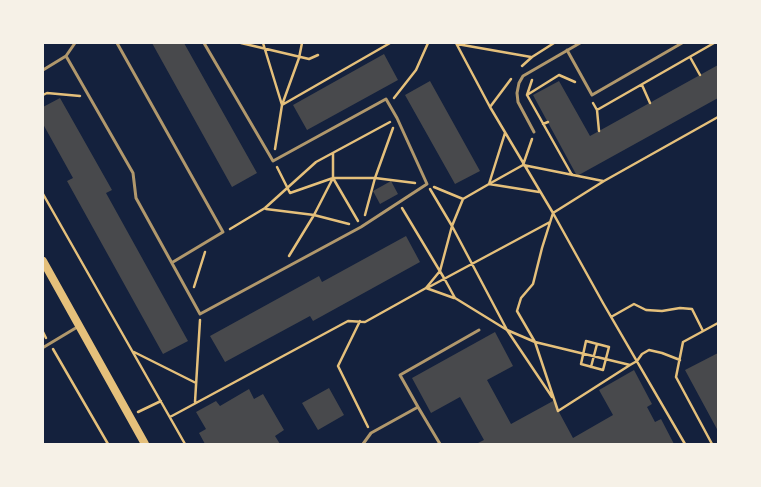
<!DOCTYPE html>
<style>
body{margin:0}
#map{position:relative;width:761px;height:487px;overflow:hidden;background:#14213d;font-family:Inter,sans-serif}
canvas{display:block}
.frame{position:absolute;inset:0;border:44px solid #f6f1e7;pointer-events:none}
</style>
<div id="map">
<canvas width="761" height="487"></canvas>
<div class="frame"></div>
</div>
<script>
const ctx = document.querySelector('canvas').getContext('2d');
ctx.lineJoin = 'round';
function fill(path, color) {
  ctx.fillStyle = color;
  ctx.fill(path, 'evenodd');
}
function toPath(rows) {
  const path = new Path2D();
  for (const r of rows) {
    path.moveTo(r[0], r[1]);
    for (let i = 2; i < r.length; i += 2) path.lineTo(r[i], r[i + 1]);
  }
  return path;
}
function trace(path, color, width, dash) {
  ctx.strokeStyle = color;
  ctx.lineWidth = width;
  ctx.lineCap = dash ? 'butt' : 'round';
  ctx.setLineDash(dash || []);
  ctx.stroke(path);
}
const building = toPath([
 [152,43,184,43,257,173,232,187],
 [384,54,398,80,307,130,293,105],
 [718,65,718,98,577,176,533,95,559,81,590,136],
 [430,81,480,171,455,184,405,95],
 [60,98,112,190,106,193,188,341,163,354,67,181,73,178,43,124,43,107],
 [391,181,398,194,380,204,373,191],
 [406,236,420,262,313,321,310,316,225,362,210,336,319,276,322,282],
 [495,332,513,366,487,380,511,424,553,401,573,438,613,415,599,390,634,370,652,404,647,407,655,422,661,419,674,444,476,444,484,440,460,397,431,413,412,378],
 [718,353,718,431,685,370],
 [329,388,344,415,318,430,302,403],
 [249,389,254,399,263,394,284,430,275,436,280,444,205,444,199,433,206,429,196,412,216,401,220,406]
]);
const path = toPath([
 [241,43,309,59,318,55],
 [263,43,282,105],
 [456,43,490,107,553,213,603,303,685,444],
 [457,44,531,57],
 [690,57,700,75],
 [522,66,532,57,554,43],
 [532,80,527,95,572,175],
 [642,85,650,103],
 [43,95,47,93,80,96],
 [527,95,559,75,575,82],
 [394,98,416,70,428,43],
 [593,103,597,110,714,43],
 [282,105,299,58,302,43],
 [490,107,511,79],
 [597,110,599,131],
 [543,124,548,122],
 [275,149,282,105,390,43],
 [523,165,532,139],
 [277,167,290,193,333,178,375,178,415,183],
 [333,178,358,221],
 [489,184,523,165,603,181],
 [489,184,539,192],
 [434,187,463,199,489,184,505,133],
 [430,189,452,226,507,330,552,397],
 [43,194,185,444],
 [402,208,444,278,455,298,507,330,535,342,630,365,637,361,642,354,649,350,662,353,680,360],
 [266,209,314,215,349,224],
 [365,215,375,178,393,128],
 [230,229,265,208,316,162,390,122],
 [289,256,314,215,333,178,333,153],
 [194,287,205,252],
 [429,287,550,222],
 [426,288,454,298],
 [611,317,634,304,646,310,662,311,680,308,692,309,703,331],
 [360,321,338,366,368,427],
 [43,332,46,338],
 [586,341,609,347,603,370,581,364,586,341],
 [53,349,108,444],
 [134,352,196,383],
 [630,365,558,411,535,342,517,311,521,298,533,284,542,248,553,213,604,181,718,117],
 [591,367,597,344],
 [195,402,200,320],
 [138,412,161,401],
 [170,417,348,321,365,322,426,288,440,271,452,226,463,199],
 [712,444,676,377,683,342,718,323]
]);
const service = toPath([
 [117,43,223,232,173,262],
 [567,50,592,95,682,43],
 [66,56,133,173,136,198,200,314,361,227,427,184,397,118,386,99,273,161,204,43],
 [43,70,66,56,75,43],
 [534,132,518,102,517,93,519,83,523,76,580,43],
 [44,347,79,326],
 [418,407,440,444],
 [363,444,371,433,418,407,400,375,479,330]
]);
const secondary = toPath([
 [43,261,145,444]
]);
fill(building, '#48494c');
trace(path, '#e5c07b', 2.5);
trace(service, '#b1986c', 3);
trace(secondary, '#e5c07b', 8);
</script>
